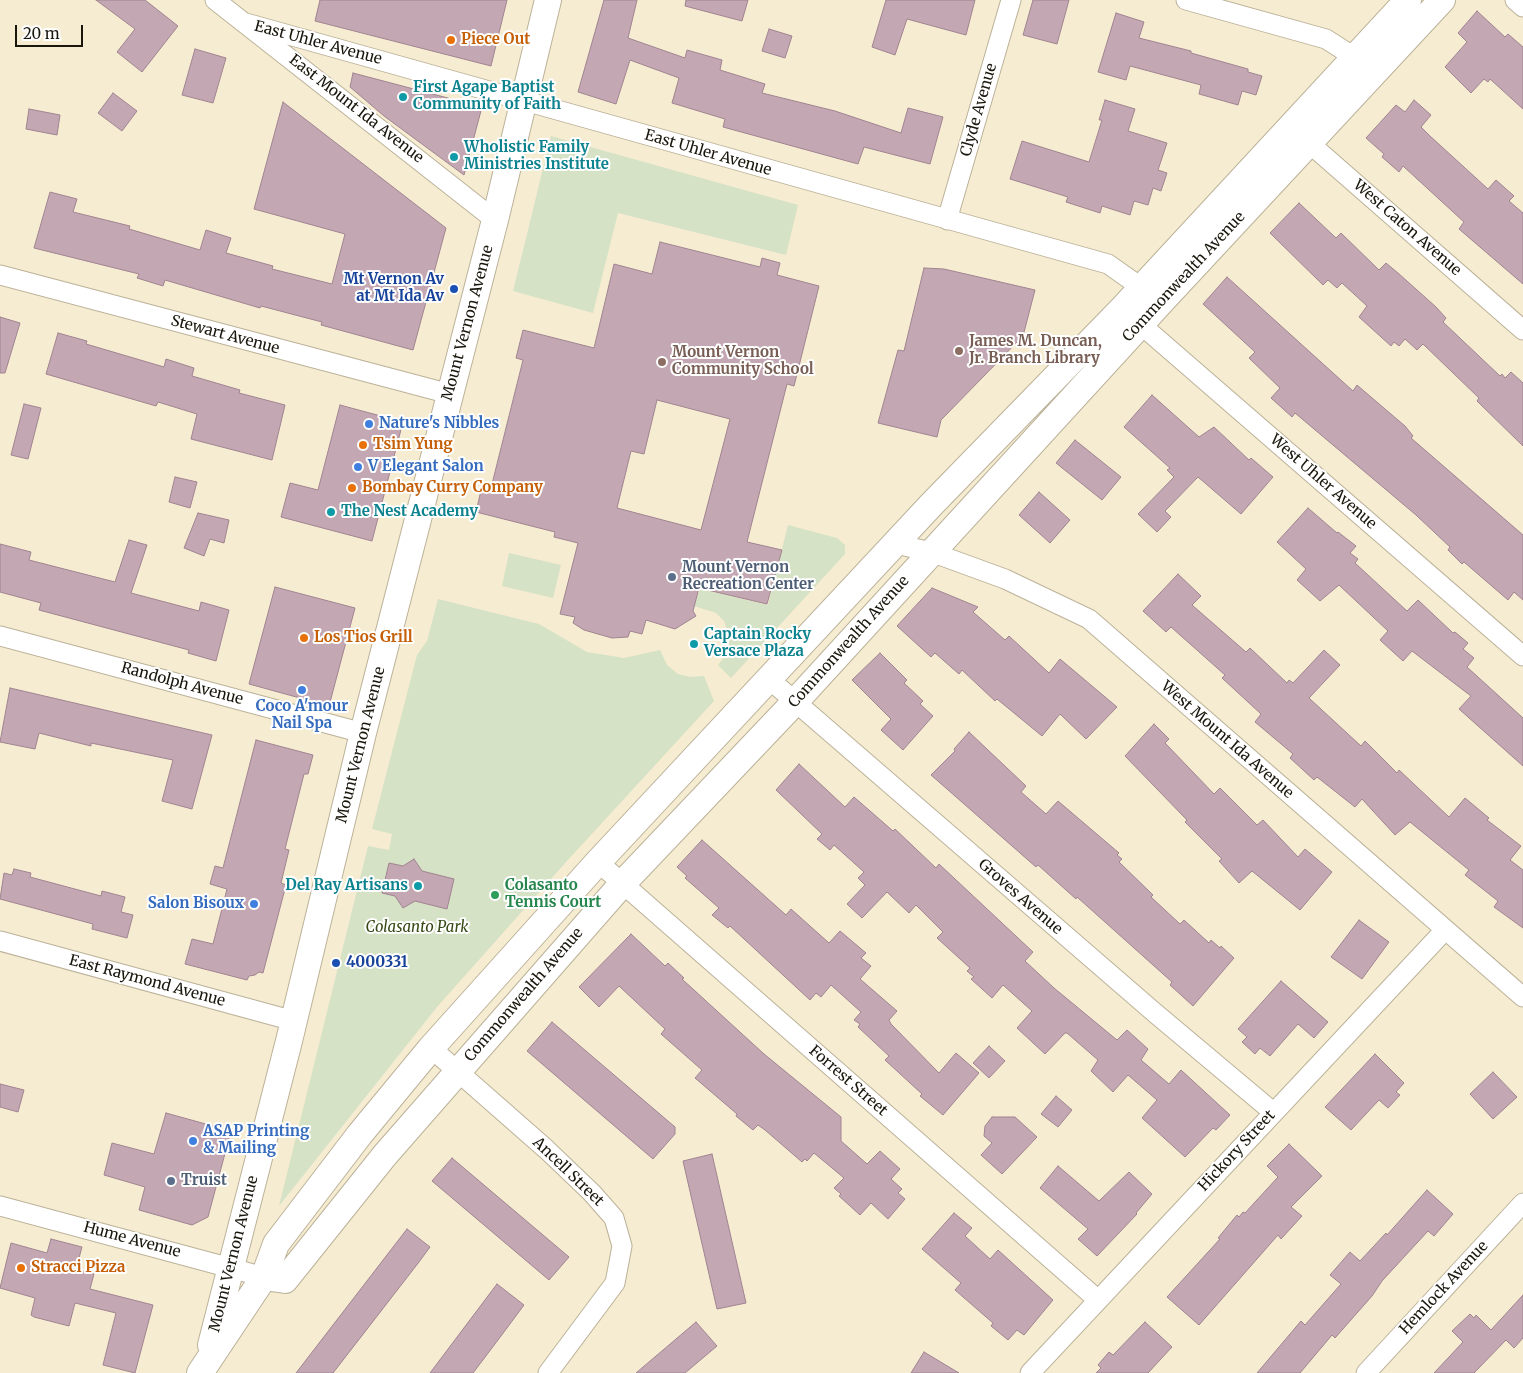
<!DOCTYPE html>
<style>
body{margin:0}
#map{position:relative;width:1523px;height:1373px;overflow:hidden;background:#f6ecd2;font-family:Merriweather,serif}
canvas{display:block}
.scale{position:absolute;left:15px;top:25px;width:68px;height:22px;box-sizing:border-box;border:2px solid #19160c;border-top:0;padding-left:6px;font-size:15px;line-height:18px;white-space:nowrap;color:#19160c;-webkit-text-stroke:4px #fff;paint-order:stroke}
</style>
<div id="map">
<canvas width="1523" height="1373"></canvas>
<div class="scale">20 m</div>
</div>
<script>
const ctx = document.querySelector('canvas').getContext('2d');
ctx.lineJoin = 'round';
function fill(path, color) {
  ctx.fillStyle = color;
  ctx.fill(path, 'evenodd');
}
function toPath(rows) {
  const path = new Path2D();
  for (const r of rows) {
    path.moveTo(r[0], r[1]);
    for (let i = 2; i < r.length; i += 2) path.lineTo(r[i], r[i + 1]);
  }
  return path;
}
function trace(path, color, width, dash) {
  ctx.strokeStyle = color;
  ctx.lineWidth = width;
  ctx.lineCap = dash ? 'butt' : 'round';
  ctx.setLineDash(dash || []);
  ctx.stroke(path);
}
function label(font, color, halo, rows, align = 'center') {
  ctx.font = font + ' Merriweather,serif';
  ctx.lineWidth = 4;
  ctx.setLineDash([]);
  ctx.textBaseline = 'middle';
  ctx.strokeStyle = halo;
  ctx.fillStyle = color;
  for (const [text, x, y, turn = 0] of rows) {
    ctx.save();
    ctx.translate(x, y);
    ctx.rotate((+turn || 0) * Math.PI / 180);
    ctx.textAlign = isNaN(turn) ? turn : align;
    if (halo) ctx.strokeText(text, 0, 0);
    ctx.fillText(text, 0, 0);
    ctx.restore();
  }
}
const green = toPath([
 [551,136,798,205,786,255,618,213,593,313,513,291],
 [788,525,837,538,845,545,845,554,731,678,718,665,725,656,729,644,728,633,724,621,716,613,694,606,700,589,768,605],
 [509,553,561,565,553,598,502,586],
 [438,599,539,624,587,652,624,658,660,650,667,665,678,674,690,677,704,676,714,701,567,861,437,1007,279,1206,368,846,389,850,392,834,372,829,417,655,427,641]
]);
const building = toPath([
 [96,0,145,0,178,26,142,72,117,52,135,29,96,0],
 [320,0,507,0,491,66,315,21,320,0],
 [604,0,637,0,628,38,685,58,687,50,722,60,720,70,765,84,762,93,835,111,901,133,908,108,943,117,930,164,864,147,858,164,723,127,725,119,672,103,679,78,630,60,616,104,578,92,604,0],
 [686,0,748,0,742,21,685,6,686,0],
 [886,0,975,0,966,35,907,19,895,55,872,47,886,0],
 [1033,0,1069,0,1057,44,1023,35,1033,0],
 [1477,11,1505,37,1508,34,1523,47,1523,109,1490,79,1488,82,1484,79,1471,93,1445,67,1467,42,1458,33,1477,11],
 [1116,13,1144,22,1139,38,1191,51,1191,53,1248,69,1248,72,1262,76,1256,95,1242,91,1238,105,1199,94,1201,85,1130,66,1126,80,1098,72,1116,13],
 [769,29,792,36,785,58,762,51,769,29],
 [195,49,226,58,213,103,182,95,195,49],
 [353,73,482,107,464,175,384,116,350,87,353,73],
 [113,93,137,111,122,131,98,113,113,93],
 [1105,100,1135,109,1128,131,1167,143,1158,170,1167,173,1161,191,1153,188,1148,205,1134,201,1130,215,1102,206,1100,213,1066,202,1068,197,1010,179,1022,141,1089,162,1102,120,1099,120,1105,100],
 [1414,100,1431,115,1421,127,1430,136,1488,189,1496,180,1514,196,1509,201,1523,213,1523,284,1459,229,1464,222,1403,166,1399,172,1382,157,1384,154,1366,138,1396,105,1405,112,1414,100],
 [283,102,446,228,413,350,321,325,322,322,261,306,260,308,165,280,163,286,137,278,139,274,34,248,50,192,77,199,73,212,130,226,129,229,200,250,206,230,231,238,226,253,273,266,272,269,332,284,345,234,254,209,283,102],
 [29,109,60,115,57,135,26,129,29,109],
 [1299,203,1336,238,1341,233,1379,270,1386,263,1398,273,1436,307,1446,318,1443,322,1500,376,1502,374,1505,378,1511,372,1523,383,1523,446,1477,401,1479,398,1423,344,1417,350,1405,339,1399,346,1394,342,1391,346,1359,317,1367,306,1342,283,1337,288,1328,280,1323,285,1270,233,1299,203],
 [660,242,760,267,762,258,780,263,777,275,819,286,794,386,787,384,747,542,782,550,767,604,699,588,693,611,696,616,675,629,646,620,642,634,630,631,628,637,612,638,584,630,573,623,575,617,560,614,578,543,554,537,555,532,476,512,482,486,491,488,523,360,516,358,523,330,594,348,614,264,652,274,660,242],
 [657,400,730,419,701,530,617,508,631,451,644,454,657,400],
 [924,268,944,269,1035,290,1023,336,941,420,937,437,878,423,898,350,904,351,924,268],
 [1227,277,1353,391,1357,385,1385,409,1405,426,1413,436,1411,438,1523,535,1523,600,1514,592,1508,600,1464,562,1462,564,1448,550,1450,547,1416,515,1295,413,1292,417,1271,398,1280,388,1249,358,1255,352,1203,304,1227,277],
 [0,317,20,323,5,373,0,373,0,317],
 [58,333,87,341,86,344,164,367,166,359,194,368,192,376,240,390,239,393,285,405,272,460,191,439,197,414,158,402,156,406,46,374,58,333],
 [1152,395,1199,437,1214,427,1249,460,1251,458,1273,477,1241,514,1198,477,1165,511,1171,517,1157,532,1138,514,1174,477,1167,470,1170,468,1124,427,1152,395],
 [24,404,41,408,28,459,11,455,24,404],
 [340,405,403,422,372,541,281,517,290,483,318,490,340,405],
 [1075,440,1121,477,1102,500,1056,463,1075,440],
 [175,477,197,482,190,508,169,502,175,477],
 [1039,492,1070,520,1050,543,1019,515,1039,492],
 [1308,508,1337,533,1338,532,1356,546,1350,553,1358,559,1355,563,1407,611,1418,600,1453,633,1455,632,1468,643,1463,649,1474,658,1467,667,1523,718,1523,766,1459,709,1471,696,1412,651,1403,661,1380,640,1388,631,1339,585,1320,601,1297,580,1306,569,1277,542,1308,508],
 [198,513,229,520,224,543,210,539,204,556,184,548,198,513],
 [129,540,147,545,131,593,199,611,201,602,229,610,216,661,188,653,189,650,39,610,41,603,0,592,0,544,31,552,29,560,115,582,129,540],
 [1178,574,1201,596,1192,605,1246,652,1250,648,1287,683,1289,680,1293,683,1324,650,1340,665,1309,698,1361,746,1365,741,1397,773,1399,770,1449,817,1465,798,1489,818,1487,820,1521,846,1510,860,1523,870,1523,928,1494,907,1498,901,1465,875,1469,870,1410,822,1395,835,1362,799,1355,807,1317,777,1314,780,1290,758,1293,754,1255,722,1261,714,1222,678,1225,675,1171,627,1166,632,1143,611,1178,574],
 [275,587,355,608,329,706,249,684,275,587],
 [932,588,978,607,973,612,1005,640,1009,636,1049,673,1060,659,1117,707,1086,739,1060,714,1042,736,997,699,995,701,962,670,959,674,935,653,931,657,897,626,932,588],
 [880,653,907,680,904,683,923,701,920,704,933,716,903,750,881,730,891,719,852,680,880,653],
 [10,688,212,735,192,809,162,801,173,760,91,743,91,746,39,733,35,749,0,742,10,688],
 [1154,724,1169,739,1165,743,1214,794,1220,788,1257,825,1263,820,1298,857,1305,849,1332,872,1300,910,1252,871,1239,883,1219,861,1222,859,1185,822,1187,820,1125,756,1154,724],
 [969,732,1026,786,1021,792,1046,814,1058,801,1119,853,1117,855,1122,859,1119,862,1153,895,1151,897,1180,924,1184,920,1209,943,1211,940,1220,948,1221,946,1234,958,1193,1006,1170,985,1172,982,1077,897,1076,899,1038,865,1036,867,931,775,955,751,954,749,969,732],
 [256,740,313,755,308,774,304,774,285,849,289,850,281,883,286,885,263,973,259,972,255,975,249,976,247,980,185,964,192,939,213,944,227,889,210,884,215,866,223,868,256,740],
 [799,764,845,807,854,797,893,831,895,829,936,868,939,864,1033,952,1025,961,1054,988,1117,1040,1127,1030,1148,1049,1141,1060,1169,1084,1181,1070,1230,1115,1216,1130,1213,1128,1185,1157,1142,1118,1157,1100,1128,1075,1113,1092,1091,1071,1098,1060,1067,1033,1065,1033,1045,1054,1017,1028,1032,1011,1003,985,992,998,971,979,974,977,967,971,970,968,937,938,943,932,916,905,909,913,887,892,862,918,847,904,865,885,858,878,864,872,834,845,830,850,817,839,822,834,776,790,799,764],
 [702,840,786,915,791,909,829,943,840,931,866,953,861,958,871,966,860,979,897,1011,889,1020,891,1024,939,1073,956,1053,979,1073,943,1115,920,1096,922,1094,885,1060,889,1056,858,1027,860,1024,854,1020,861,1012,831,985,821,997,816,993,810,1000,730,926,728,928,712,915,719,908,685,878,687,876,677,867,702,840],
 [414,859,422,871,454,879,447,909,415,901,403,908,395,896,382,893,389,863,403,866,414,859],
 [14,869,31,873,30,877,101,896,102,891,125,897,121,912,133,915,127,938,92,929,93,924,0,899,4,873,12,875,14,869],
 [1359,920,1389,942,1362,979,1331,957,1359,920],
 [631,934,665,966,668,963,684,978,682,979,764,1054,841,1117,841,1141,867,1164,880,1151,900,1169,891,1179,902,1189,898,1193,905,1199,888,1219,871,1203,860,1215,839,1196,841,1194,834,1188,844,1178,814,1153,807,1161,805,1159,802,1162,765,1130,758,1125,753,1130,736,1116,737,1114,695,1078,702,1070,661,1034,665,1029,619,986,599,1007,579,987,631,934],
 [1281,981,1328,1022,1314,1038,1298,1024,1270,1056,1260,1048,1255,1054,1242,1042,1247,1037,1238,1029,1281,981],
 [552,1022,675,1127,675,1134,653,1159,527,1051,552,1022],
 [989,1046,1005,1061,989,1078,973,1063,989,1046],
 [1375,1054,1404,1083,1396,1092,1400,1095,1388,1108,1379,1100,1351,1130,1325,1107,1375,1054],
 [1493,1072,1517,1097,1493,1119,1470,1094,1493,1072],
 [0,1084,24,1090,18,1112,0,1107,0,1084],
 [1056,1096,1072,1110,1058,1127,1041,1114,1056,1096],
 [166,1113,231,1131,208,1217,192,1225,139,1210,145,1187,104,1175,112,1143,154,1154,166,1113],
 [992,1117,1015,1117,1037,1137,1002,1174,981,1155,992,1143,984,1136,985,1126,992,1117],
 [1289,1144,1322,1176,1291,1207,1302,1216,1281,1239,1278,1235,1199,1325,1167,1297,1220,1239,1218,1238,1237,1215,1239,1217,1243,1212,1245,1213,1278,1177,1267,1166,1289,1144],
 [712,1154,746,1303,717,1309,683,1161,712,1154],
 [452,1158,569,1257,549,1280,432,1181,452,1158],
 [1058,1166,1099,1201,1129,1172,1152,1194,1136,1213,1137,1214,1097,1256,1078,1239,1088,1229,1040,1188,1058,1166],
 [1427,1190,1453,1214,1434,1236,1428,1231,1382,1281,1372,1296,1335,1338,1332,1335,1300,1373,1257,1373,1301,1321,1305,1325,1341,1284,1330,1275,1350,1252,1360,1261,1386,1233,1387,1235,1427,1190],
 [954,1213,972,1228,965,1236,990,1259,998,1250,1053,1300,1024,1335,1017,1330,1008,1340,991,1326,993,1323,955,1290,961,1283,922,1249,954,1213],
 [407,1229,430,1247,419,1262,333,1373,296,1373,407,1229],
 [51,1239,82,1247,76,1269,94,1274,90,1289,153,1305,135,1373,103,1365,116,1313,75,1303,69,1326,34,1317,31,1315,35,1298,0,1288,11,1243,47,1253,51,1239],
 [497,1284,524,1305,501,1336,473,1373,430,1373,497,1284],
 [1523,1295,1523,1338,1514,1348,1506,1340,1474,1373,1434,1373,1463,1342,1452,1331,1470,1314,1474,1318,1476,1315,1491,1330,1523,1295],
 [696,1322,717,1346,685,1373,636,1373,696,1322],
 [1145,1322,1172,1347,1148,1373,1096,1373,1101,1368,1098,1365,1109,1352,1113,1355,1145,1322],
 [924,1352,959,1373,911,1373,924,1352]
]);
const street = toPath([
 [215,0,495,220],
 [1186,0,1326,39,1365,64],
 [1515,0,1523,7],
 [246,23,1108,264,1152,295],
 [1300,135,1523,330],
 [947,220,1011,0],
 [0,275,450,394],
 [1131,316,1523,656],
 [896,544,931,552,1005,579,1089,619,1523,997],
 [0,636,363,733],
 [769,679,1155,1013,1273,1112],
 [598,862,1098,1300],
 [0,941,294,1021],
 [431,1048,546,1149,592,1193,614,1218,622,1246,615,1283,548,1373],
 [0,1206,264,1277],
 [1030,1373,1445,930],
 [1366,1373,1523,1203]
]);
const secondary = toPath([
 [264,1277,285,1280,385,1155,623,883,794,703,1161,302,1442,0],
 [211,1345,289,1041,363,733,495,220,548,0],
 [200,1373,264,1277,276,1244,360,1134,431,1048,598,862,931,505,1122,309,1408,0]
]);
const markers = [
 [451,40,5,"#e8710a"],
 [403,97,5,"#0f9aa8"],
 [454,157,5,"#0f9aa8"],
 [454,289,5,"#1a4fb4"],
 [959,351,5,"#8d6e63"],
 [662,362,5,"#8d6e63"],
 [369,424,5,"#3f7fe0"],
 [363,445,5,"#e8710a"],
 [358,467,5,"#3f7fe0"],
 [352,488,5,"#e8710a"],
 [331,512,5,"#0f9aa8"],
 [672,577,5,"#5c6f8a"],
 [304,638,5,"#e8710a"],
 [694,644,5,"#0f9aa8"],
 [302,690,5,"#3f7fe0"],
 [418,886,5,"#0f9aa8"],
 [495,895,5,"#2e9e5b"],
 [254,904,5,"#3f7fe0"],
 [336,963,5,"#1a4fb4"],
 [193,1141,5,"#3f7fe0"],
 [171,1181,5,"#5c6f8a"],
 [21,1268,5,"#e8710a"]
];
const foodNames = [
 ["Piece Out",461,40],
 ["Tsim Yung",373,445],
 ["Bombay Curry Company",362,488],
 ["Los Tios Grill",314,638],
 ["Stracci Pizza",31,1268]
];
const streetNames = [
 ["East Uhler Avenue",318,43,15],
 ["East Mount Ida Avenue",356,109,38],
 ["Clyde Avenue",979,110,-74],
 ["East Uhler Avenue",708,153,16],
 ["West Caton Avenue",1407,228,41],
 ["Commonwealth Avenue",1184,277,-47],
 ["Mount Vernon Avenue",468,323,-75],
 ["Stewart Avenue",225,335,15],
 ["West Uhler Avenue",1323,482,41],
 ["Commonwealth Avenue",849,642,-48],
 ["Randolph Avenue",182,684,15],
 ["West Mount Ida Avenue",1227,740,41],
 ["Mount Vernon Avenue",361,745,-76],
 ["Groves Avenue",1020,897,41],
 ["East Raymond Avenue",147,981,15],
 ["Commonwealth Avenue",524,995,-49],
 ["Forrest Street",848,1081,41],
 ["Hickory Street",1237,1151,-47],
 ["Ancell Street",568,1172,44],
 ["Hume Avenue",132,1240,15],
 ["Mount Vernon Avenue",234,1254,-76],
 ["Hemlock Avenue",1444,1288,-47]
];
const cultureNames = [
 ["First Agape Baptist",413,88],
 ["Community of Faith",413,105],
 ["Wholistic Family",464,148],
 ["Ministries Institute",464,165],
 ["The Nest Academy",341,512],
 ["Captain Rocky",704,635],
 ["Versace Plaza",704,652],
 ["Del Ray Artisans",408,886,"right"]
];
const transitNames = [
 ["Mt Vernon Av",444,280],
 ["at Mt Ida Av",444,297],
 ["4000331",346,963,"left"]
];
const educationNames = [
 ["James M. Duncan,",969,342],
 ["Jr. Branch Library",969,359],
 ["Mount Vernon",672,353],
 ["Community School",672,370]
];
const shopNames = [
 ["Nature's Nibbles",379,424],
 ["V Elegant Salon",368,467],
 ["Coco A'mour",302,707,"center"],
 ["Nail Spa",302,724,"center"],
 ["Salon Bisoux",244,904,"right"],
 ["ASAP Printing",203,1132],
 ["& Mailing",203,1149]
];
const serviceNames = [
 ["Mount Vernon",682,568],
 ["Recreation Center",682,585],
 ["Truist",181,1181]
];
const leisureNames = [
 ["Colasanto",505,886],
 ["Tennis Court",505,903]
];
const parkNames = [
 ["Colasanto Park",417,928]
];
fill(green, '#d5e2c5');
fill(building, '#c3a7b3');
trace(building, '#a08490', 1);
trace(street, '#bcb299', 21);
trace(secondary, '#bcb299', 28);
trace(street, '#fff', 19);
trace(secondary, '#fff', 26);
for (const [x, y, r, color] of markers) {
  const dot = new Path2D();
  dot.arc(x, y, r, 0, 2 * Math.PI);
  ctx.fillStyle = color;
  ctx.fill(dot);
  trace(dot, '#fff', 2);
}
label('bold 15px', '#c56008', '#fff', foodNames, 'left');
label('15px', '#19160c', '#fff', streetNames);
label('bold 15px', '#0d838f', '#fff', cultureNames, 'left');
label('bold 15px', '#164399', '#fff', transitNames, 'right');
label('bold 15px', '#785e54', '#fff', educationNames, 'left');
label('bold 15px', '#366cbe', '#fff', shopNames, 'left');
label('bold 15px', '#4e5e75', '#fff', serviceNames, 'left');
label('bold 15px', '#27864d', '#fff', leisureNames, 'left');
label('italic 15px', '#354814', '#fff', parkNames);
</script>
